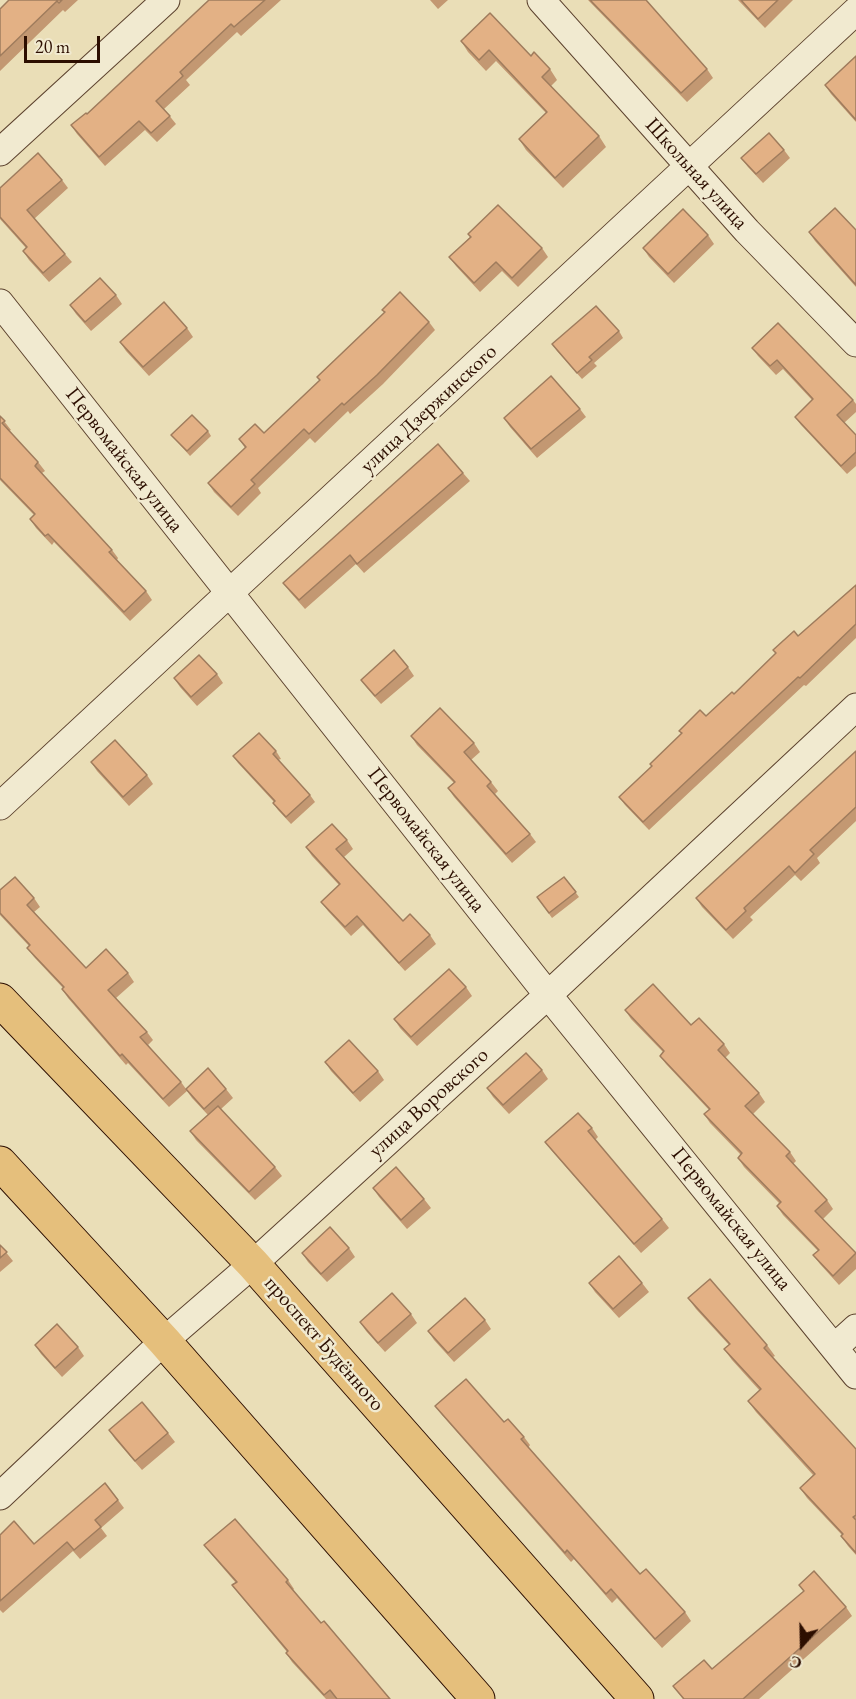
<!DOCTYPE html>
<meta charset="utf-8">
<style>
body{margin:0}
#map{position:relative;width:856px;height:1699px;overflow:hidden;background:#eadeb7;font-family:"EB Garamond",serif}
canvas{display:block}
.north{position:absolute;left:772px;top:1615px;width:60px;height:60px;-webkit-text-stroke:4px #f1ead0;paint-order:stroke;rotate:200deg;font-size:16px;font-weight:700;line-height:24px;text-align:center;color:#2c0e00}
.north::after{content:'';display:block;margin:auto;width:21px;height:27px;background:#2c0e00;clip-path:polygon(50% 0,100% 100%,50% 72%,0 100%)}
.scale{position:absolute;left:24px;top:36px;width:76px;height:27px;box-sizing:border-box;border:3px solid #2c0e00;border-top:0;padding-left:8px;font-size:18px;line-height:21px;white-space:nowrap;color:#2c0e00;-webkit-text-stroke:4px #f1ead0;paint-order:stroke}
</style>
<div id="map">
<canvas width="856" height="1699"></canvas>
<div class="north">С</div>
<div class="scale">20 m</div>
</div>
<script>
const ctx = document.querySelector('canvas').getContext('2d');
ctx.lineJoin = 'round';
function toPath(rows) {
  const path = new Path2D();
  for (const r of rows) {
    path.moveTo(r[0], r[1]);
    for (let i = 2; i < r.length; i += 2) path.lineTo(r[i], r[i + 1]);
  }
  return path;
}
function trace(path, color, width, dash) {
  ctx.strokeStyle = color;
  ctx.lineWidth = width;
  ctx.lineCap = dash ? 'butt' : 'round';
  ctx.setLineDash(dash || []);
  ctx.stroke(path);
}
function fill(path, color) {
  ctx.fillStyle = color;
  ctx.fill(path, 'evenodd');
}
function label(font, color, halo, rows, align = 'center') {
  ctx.font = font + ' "EB Garamond",serif';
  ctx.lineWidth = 5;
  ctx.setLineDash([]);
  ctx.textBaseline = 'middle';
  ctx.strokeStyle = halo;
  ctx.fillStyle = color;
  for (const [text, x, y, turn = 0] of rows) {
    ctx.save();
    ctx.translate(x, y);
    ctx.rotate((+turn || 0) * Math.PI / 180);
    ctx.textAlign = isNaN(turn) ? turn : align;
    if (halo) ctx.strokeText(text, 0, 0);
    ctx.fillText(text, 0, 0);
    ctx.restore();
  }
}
const minor = toPath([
 [541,0,747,231,856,343],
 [0,152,166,0],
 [0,303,548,995,856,1375],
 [0,806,856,11],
 [835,1347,856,1328],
 [0,1496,164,1341,253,1264,548,995,856,707]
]);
const major = toPath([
 [0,1000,253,1264,637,1699],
 [0,1163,164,1341,478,1699]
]);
const wall = toPath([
 [9,0,78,0,65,12,63,10,0,71,0,9],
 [209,0,281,0,241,36,237,32,186,80,190,85,164,109,176,124,157,142,145,130,105,166,77,134,71,125,87,114],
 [430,0,448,0,438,9],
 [588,0,646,0,707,69,713,78,687,102],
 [738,0,793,0,765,28],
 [461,41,531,56,550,69,557,80,551,86,599,136,606,147,563,188,526,150,519,139,546,113,496,61,486,71,468,52],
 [856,56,856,122,831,94,825,85],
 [784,150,790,158,763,183,748,167,741,158],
 [62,180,68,188,34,219,65,254,72,262,49,282,29,260,23,251,26,248,0,219,0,188],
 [856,230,856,287,815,241,809,232],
 [468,234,542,248,548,257,518,287,502,271,480,292,456,266,449,257,470,237],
 [708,235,714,244,674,283,649,257,643,248],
 [116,295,122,304,91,331,76,314,70,305],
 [382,310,429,322,435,330,383,384,350,414,348,411,315,443,310,438,258,488,261,493,238,516,214,492,208,483,245,448,239,439,264,433,320,381,317,377,384,313],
 [187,328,193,337,149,376,126,351,120,342],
 [619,331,623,338,594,363,597,366,582,379,557,351,552,344],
 [752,348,853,400,856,404,856,412,844,423,856,435,856,466,847,474,801,425,795,417,812,400,783,369,776,375,758,356],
 [580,409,586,417,537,458,510,427,504,418],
 [0,416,11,430,9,431,38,462,45,471,42,473,112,550,118,558,117,560,146,591,152,600,130,621,54,542,52,545,36,528,30,519,34,515,0,480],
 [208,431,211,436,190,456,171,435],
 [463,473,470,481,364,573,356,564,305,609,290,592,283,583],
 [856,585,856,638,806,686,804,685,649,830,625,805,619,797,652,766,681,734,679,731,706,716,734,694,776,654,773,650,798,636],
 [408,667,414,676,381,704,367,688,361,680],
 [217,674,223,683,197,706,180,687,174,678],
 [411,736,474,743,480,752,471,760,491,782,498,791,495,794,530,834,536,842,512,863,454,797,448,788,454,783,417,745],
 [276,751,281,759,278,760,310,795,315,802,291,824,278,810,273,803,274,802,238,763,233,756],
 [856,751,856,821,817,858,820,863,801,881,795,875,750,917,753,920,733,939,702,907,696,898],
 [91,762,147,775,153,784,129,806,97,771],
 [347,840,353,849,344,857,403,921,430,935,436,944,405,971,363,925,351,936,328,911,321,902,339,885,312,856,306,847],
 [564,877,579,897,552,918,537,897],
 [0,890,34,898,40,907,34,912,86,968,128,973,134,982,116,998,147,1032,153,1040,148,1045,181,1082,186,1089,226,1089,233,1098,221,1109,275,1167,282,1176,255,1200,196,1140,190,1131,208,1115,192,1098,187,1091,169,1107,128,1063,126,1065,68,998,62,989,63,988,34,957,27,948,29,946,0,915],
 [466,987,472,996,417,1046,400,1028,394,1019],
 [625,1010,691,1025,724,1044,730,1053,725,1058,759,1093,765,1102,753,1114,790,1152,796,1161,793,1164,827,1200,833,1209,823,1219,856,1253,856,1269,839,1285,820,1264,813,1255,818,1251,783,1215,777,1206,779,1203,744,1167,738,1158,741,1155,710,1123,704,1114,709,1110,666,1064,660,1056,663,1052,631,1019],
 [325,1062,378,1071,384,1080,360,1102,331,1071],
 [542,1070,548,1079,509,1114,493,1097,487,1088],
 [592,1128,598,1137,595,1140,662,1219,669,1228,641,1253,552,1151,545,1142],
 [373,1188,424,1199,431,1208,407,1229,379,1197],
 [0,1245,13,1261,0,1272],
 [349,1248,355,1257,327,1282,308,1262,302,1253],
 [589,1283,642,1283,649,1292,619,1318,595,1292],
 [688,1298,767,1345,775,1356,773,1357,856,1449,856,1555,848,1546,841,1536,842,1535,807,1498,800,1488,813,1475,756,1412,748,1401,760,1391,732,1360,724,1349,729,1345,696,1309],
 [411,1314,417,1323,385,1352,366,1331,360,1322],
 [485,1320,491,1329,454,1362,434,1340,428,1331],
 [35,1345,78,1347,84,1356,62,1377,41,1354],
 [435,1406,504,1422,524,1437,530,1445,528,1448,640,1574,685,1612,691,1621,662,1648,617,1598,612,1603,574,1559,571,1562,442,1415],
 [109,1430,168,1433,175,1442,142,1470,115,1439],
 [118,1500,124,1508,101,1528,107,1536,80,1559,73,1551,3,1613,0,1610,0,1535,34,1544],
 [204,1545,288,1580,294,1589,293,1590,321,1623,390,1699,326,1699,292,1662,286,1653,287,1652,239,1594,232,1585,236,1583,211,1554],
 [799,1585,846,1607,852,1616,759,1699,683,1699,673,1686,712,1669,804,1591]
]);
const building = toPath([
 [9,0,62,0,59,3,57,1,0,56,0,9,9,0],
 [209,0,265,0,234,27,231,24,180,72,183,76,156,101,170,116,151,133,139,121,99,157,71,125,86,113,87,114,209,0],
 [590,0,646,0,707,69,681,93,590,0],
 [741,0,778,0,758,19,741,0],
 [490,13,531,56,534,52,550,69,542,77,599,136,555,178,519,139,547,112,489,50,479,60,461,41,490,13],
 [856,56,856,120,825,85,856,56],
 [769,133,784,150,756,174,741,158,769,133],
 [38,153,62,180,27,210,65,254,43,273,23,251,27,247,0,217,0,188,38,153],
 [498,205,542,248,512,278,496,262,474,283,449,257,471,237,468,234,498,205],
 [835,208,856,230,856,285,809,232,835,208],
 [683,209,708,235,668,274,643,248,683,209],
 [100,278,116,295,85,322,70,305,100,278],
 [400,292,429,322,377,375,344,405,342,403,309,434,304,429,251,480,255,484,231,507,208,483,246,447,239,439,255,424,264,433,320,380,317,377,385,312,382,310,400,292],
 [164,302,187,328,143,367,120,342,164,302],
 [596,306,619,331,589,357,592,360,577,373,552,344,596,306],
 [778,323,853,400,837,415,856,435,856,452,841,466,795,417,813,399,777,360,770,366,752,348,778,323],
 [551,376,580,409,531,449,504,418,551,376],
 [192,415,208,431,187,451,171,435,192,415],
 [0,416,5,421,2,423,38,462,35,466,112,550,109,552,146,591,124,612,48,534,45,536,30,519,35,514,0,478,0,416],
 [438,444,463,473,357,564,350,555,299,600,283,583,438,444],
 [856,585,856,624,800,678,798,677,643,822,619,797,652,766,650,764,682,733,679,731,700,710,706,716,732,692,734,694,776,653,773,650,794,631,798,636,856,585],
 [394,650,408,667,375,696,361,680,394,650],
 [199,655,217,674,191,697,174,678,199,655],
 [440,708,474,743,464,752,491,782,487,786,530,834,506,854,448,788,455,782,411,736,440,708],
 [259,733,276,751,273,754,310,795,286,817,273,803,275,801,233,756,259,733],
 [115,740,147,775,123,797,91,762,115,740],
 [856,751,856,807,810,850,814,854,795,873,789,866,744,908,746,911,726,930,696,898,856,751],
 [332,824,347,840,336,849,403,921,410,914,430,935,399,963,357,916,345,927,321,902,340,884,306,847,332,824],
 [15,877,34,898,27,905,86,968,106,949,128,973,108,990,147,1032,140,1037,181,1082,163,1099,122,1054,120,1056,62,989,64,987,27,948,30,945,0,913,0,890,15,877],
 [564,877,576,892,549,913,537,897,564,877],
 [449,969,466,987,411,1037,394,1019,449,969],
 [653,984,691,1025,699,1018,724,1044,718,1050,759,1093,745,1106,790,1152,786,1156,827,1200,815,1211,856,1253,833,1276,813,1255,819,1250,777,1206,781,1202,738,1158,742,1153,704,1114,710,1109,660,1056,664,1051,625,1010,653,984],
 [349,1040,378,1071,353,1093,325,1062,349,1040],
 [526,1053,542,1070,503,1105,487,1088,526,1053],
 [208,1068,226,1089,204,1109,186,1089,208,1068],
 [218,1106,275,1167,249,1192,190,1131,218,1106],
 [578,1113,592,1128,588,1131,662,1219,634,1244,545,1142,578,1113],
 [396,1167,424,1199,401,1220,373,1188,396,1167],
 [330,1227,349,1248,321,1274,302,1253,330,1227],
 [0,1245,7,1252,0,1258,0,1245],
 [619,1256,642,1283,613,1309,589,1283,619,1256],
 [710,1279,767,1345,764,1348,856,1449,856,1515,853,1517,856,1520,856,1553,841,1536,843,1534,800,1488,815,1474,748,1401,761,1389,724,1349,730,1344,688,1298,710,1279],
 [392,1293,411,1314,378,1343,360,1322,392,1293],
 [465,1298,485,1320,448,1353,428,1331,465,1298],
 [57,1324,78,1347,55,1368,35,1345,57,1324],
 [466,1379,504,1422,508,1419,524,1437,521,1439,640,1574,646,1569,685,1612,655,1639,611,1589,606,1594,567,1550,565,1553,435,1406,466,1379],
 [142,1402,168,1433,135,1461,109,1430,142,1402],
 [105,1483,118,1500,95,1520,101,1527,74,1550,67,1542,0,1601,0,1535,14,1521,34,1544,105,1483],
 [235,1519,288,1580,286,1582,321,1623,324,1621,390,1699,337,1699,330,1690,324,1695,286,1653,288,1651,232,1585,237,1582,204,1545,235,1519],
 [814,1571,846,1607,743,1699,684,1699,673,1686,704,1660,712,1669,804,1591,799,1585,814,1571]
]);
const streetNames = [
 ["Школьная улица",696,174,48],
 ["улица Дзержинского",429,409,-43],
 ["Первомайская улица",124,460,52],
 ["Первомайская улица",426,840,52],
 ["улица Воровского",429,1103,-42],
 ["Первомайская улица",731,1219,51],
 ["проспект Будённого",324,1344,49]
];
trace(minor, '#5c422e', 29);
trace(major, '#2c0e00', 35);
trace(minor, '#f1ead0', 27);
trace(major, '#e5bf7c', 33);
fill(wall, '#c39872');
fill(building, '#e3b185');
trace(building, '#9f7c5d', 1.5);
label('21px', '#2c0e00', '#f1ead0', streetNames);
</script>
